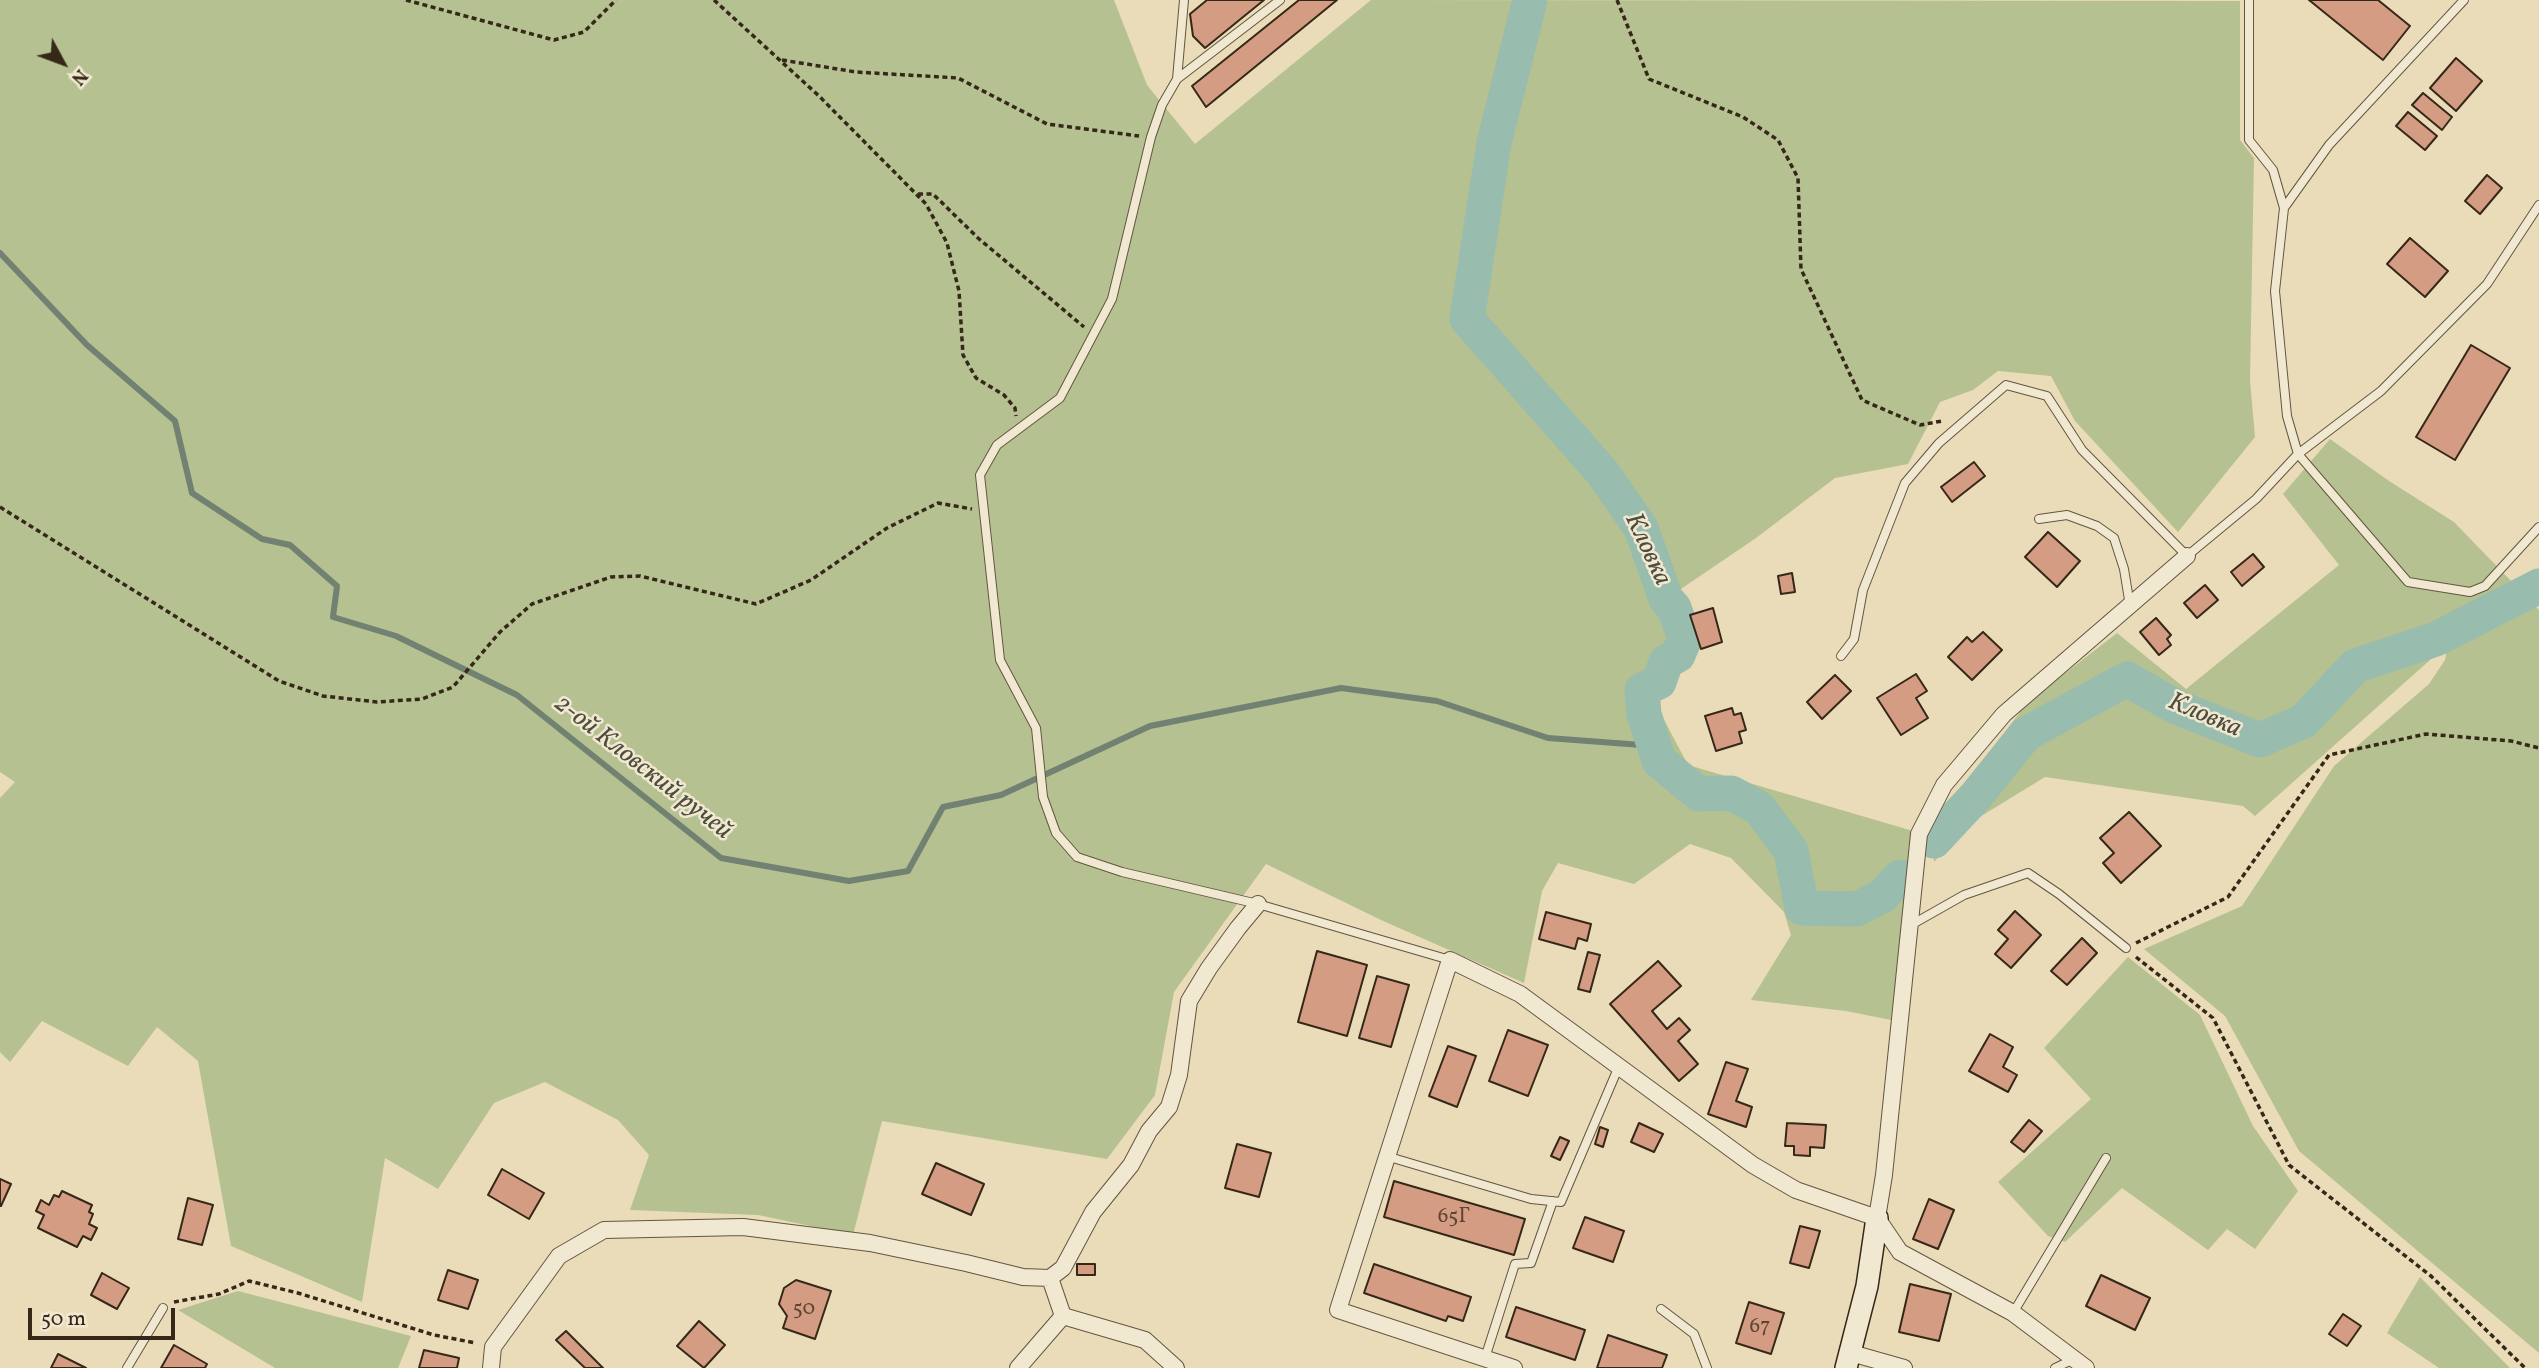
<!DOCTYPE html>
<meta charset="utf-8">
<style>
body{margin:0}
#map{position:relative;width:2539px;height:1368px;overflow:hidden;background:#eadcb8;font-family:Vollkorn,serif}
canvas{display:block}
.north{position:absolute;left:28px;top:28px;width:70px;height:70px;-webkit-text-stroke:5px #f1e8d1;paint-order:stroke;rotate:131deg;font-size:19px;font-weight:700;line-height:28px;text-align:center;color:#362819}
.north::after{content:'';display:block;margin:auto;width:24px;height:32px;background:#362819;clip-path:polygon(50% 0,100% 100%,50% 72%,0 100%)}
.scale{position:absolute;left:28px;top:1308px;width:147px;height:32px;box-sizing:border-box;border:4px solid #362819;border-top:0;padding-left:9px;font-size:21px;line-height:24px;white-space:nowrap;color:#362819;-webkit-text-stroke:5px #f1e8d1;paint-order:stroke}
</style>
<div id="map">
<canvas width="2539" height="1368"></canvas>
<div class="north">N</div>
<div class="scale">50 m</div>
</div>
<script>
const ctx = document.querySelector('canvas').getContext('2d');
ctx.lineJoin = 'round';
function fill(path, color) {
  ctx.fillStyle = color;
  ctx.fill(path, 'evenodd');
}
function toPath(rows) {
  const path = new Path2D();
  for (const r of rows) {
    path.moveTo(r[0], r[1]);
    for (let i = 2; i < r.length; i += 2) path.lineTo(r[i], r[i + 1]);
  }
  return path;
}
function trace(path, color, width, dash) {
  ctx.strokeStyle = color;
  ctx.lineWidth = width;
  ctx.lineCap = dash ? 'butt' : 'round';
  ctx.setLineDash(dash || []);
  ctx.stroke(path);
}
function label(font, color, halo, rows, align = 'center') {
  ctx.font = font + ' Vollkorn,serif';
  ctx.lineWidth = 5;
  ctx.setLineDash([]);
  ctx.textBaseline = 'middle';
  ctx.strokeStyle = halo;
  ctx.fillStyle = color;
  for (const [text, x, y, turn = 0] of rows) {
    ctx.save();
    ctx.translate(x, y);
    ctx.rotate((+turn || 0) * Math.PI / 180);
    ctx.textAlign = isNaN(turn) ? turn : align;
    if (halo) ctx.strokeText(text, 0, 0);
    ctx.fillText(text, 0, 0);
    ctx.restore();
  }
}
const green = toPath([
 [0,0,1114,0,1147,85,1195,144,1371,0,2240,1,2240,140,2254,158,2250,380,2255,437,2178,532,2075,421,2051,376,1998,371,1973,390,1940,402,1908,464,1835,478,1756,538,1675,593,1691,639,1675,676,1654,701,1688,765,1913,831,1891,1020,1846,1011,1751,1000,1791,935,1784,912,1731,858,1690,844,1634,884,1558,863,1542,891,1524,983,1381,920,1266,864,1174,992,1155,1095,1107,1159,882,1121,853,1235,758,1215,630,1210,649,1155,618,1120,545,1082,494,1103,438,1189,385,1158,362,1302,231,1246,198,1061,157,1027,128,1066,42,1021,10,1062,0,1052,0,798,15,782,0,772],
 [2330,439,2389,481,2454,522,2539,610,2539,1353,2299,1151,2225,1016,2144,949,2242,906,2334,766,2429,684,2445,660,2448,644,2255,816,2243,806,2045,777,1965,826,1934,862,1933,824,2028,702,2117,633,2186,689,2339,565,2283,494],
 [2128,957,2200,1015,2253,1126,2298,1191,2255,1249,2227,1229,2208,1250,2122,1188,2065,1242,2048,1236,1998,1182,2091,1099,2044,1048],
 [2420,1277,2510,1368,2439,1368,2387,1333],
 [238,1291,411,1336,398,1368,275,1368,178,1310]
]);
const stream = toPath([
 [0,253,87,345,175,421,192,493,262,539,290,545,337,586,333,617,396,636,517,695,721,858,849,881,908,871,943,807,1001,795,1150,726,1341,688,1437,701,1548,738,1655,746]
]);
const river = toPath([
 [1530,0,1494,143,1467,319,1602,472,1641,528,1666,599,1674,608,1685,638,1678,655,1666,662,1659,682,1642,690,1644,714,1659,761,1699,794,1731,793,1759,808,1791,851,1802,908,1857,909,1882,896,1900,877],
 [1934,841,1975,797,2026,734,2127,679,2176,707,2260,740,2304,721,2355,666,2436,639,2539,586]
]);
const building = toPath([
 [1207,0,1264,0,1205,48,1193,36,1190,14,1207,0],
 [1299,0,1337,0,1206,107,1192,86,1299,0],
 [2309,0,2378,0,2410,26,2383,60,2309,0],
 [2456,58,2482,81,2456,111,2430,88,2456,58],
 [2423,93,2452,117,2442,130,2412,105,2423,93],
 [2408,112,2437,136,2425,150,2396,126,2408,112],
 [2487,175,2502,188,2480,214,2465,201,2487,175],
 [2410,238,2448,271,2425,297,2387,264,2410,238],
 [2471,345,2510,368,2455,460,2416,437,2471,345],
 [1974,462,1985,476,1952,502,1941,487,1974,462],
 [2048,532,2080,561,2057,587,2025,557,2048,532],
 [2253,554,2264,567,2242,586,2231,572,2253,554],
 [1792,573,1795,592,1781,594,1778,576,1792,573],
 [2205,585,2218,600,2197,618,2184,603,2205,585],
 [1713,608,1722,642,1701,649,1690,615,1713,608],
 [2156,618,2171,635,2167,639,2171,645,2159,655,2140,632,2156,618],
 [1983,632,2002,650,1972,680,1948,657,1967,637,1972,642,1983,632],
 [1916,674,1927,691,1916,698,1928,718,1901,735,1877,698,1916,674],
 [1835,675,1851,691,1822,719,1807,702,1835,675],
 [1732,708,1734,715,1741,713,1746,730,1739,732,1742,743,1716,751,1705,716,1732,708],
 [2129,812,2161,846,2121,883,2103,863,2114,853,2100,838,2129,812],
 [2015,911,2041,935,2011,968,1995,954,2008,939,1998,930,2015,911],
 [1546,912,1591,924,1587,941,1578,938,1575,949,1539,939,1546,912],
 [2082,938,2097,953,2067,985,2051,971,2082,938],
 [1317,951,1367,965,1347,1036,1298,1022,1317,951],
 [1588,952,1600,955,1590,992,1578,989,1588,952],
 [1658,961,1681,986,1652,1011,1667,1029,1679,1018,1690,1030,1678,1041,1698,1064,1679,1081,1610,1004,1658,961],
 [1377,976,1409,985,1391,1047,1359,1038,1377,976],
 [1508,1030,1548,1045,1528,1096,1489,1081,1508,1030],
 [1990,1034,2013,1047,2003,1067,2017,1075,2008,1092,1969,1071,1990,1034],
 [1448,1046,1476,1056,1457,1107,1429,1096,1448,1046],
 [1726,1062,1748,1069,1736,1101,1752,1107,1746,1127,1708,1114,1726,1062],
 [2029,1120,2042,1131,2024,1152,2011,1142,2029,1120],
 [1639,1123,1663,1134,1654,1152,1631,1142,1639,1123],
 [1787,1123,1826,1125,1824,1148,1810,1147,1810,1156,1794,1155,1794,1146,1785,1146,1787,1123],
 [1600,1127,1608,1130,1603,1147,1595,1144,1600,1127],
 [1560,1137,1569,1141,1560,1160,1551,1156,1560,1137],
 [1237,1144,1271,1153,1259,1197,1225,1188,1237,1144],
 [936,1163,984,1184,971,1215,922,1194,936,1163],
 [502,1169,544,1193,529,1219,488,1195,502,1169],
 [0,1179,11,1184,1,1206,0,1206,0,1179],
 [1394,1181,1525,1219,1514,1255,1384,1217,1394,1181],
 [62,1191,92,1205,89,1212,93,1214,89,1224,97,1228,91,1240,83,1236,77,1247,38,1228,44,1215,36,1211,41,1200,49,1205,54,1195,59,1197,62,1191],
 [188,1198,213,1205,202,1245,178,1239,188,1198],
 [1929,1199,1954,1210,1938,1249,1913,1239,1929,1199],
 [1585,1217,1624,1231,1613,1262,1573,1248,1585,1217],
 [1800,1226,1820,1231,1809,1268,1790,1263,1800,1226],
 [1077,1264,1095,1264,1095,1275,1077,1275,1077,1264],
 [1374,1264,1471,1297,1463,1321,1448,1316,1446,1321,1364,1293,1374,1264],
 [448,1270,478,1280,468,1309,438,1300,448,1270],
 [102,1273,129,1288,117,1309,91,1295,102,1273],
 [2101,1275,2150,1298,2135,1330,2086,1306,2101,1275],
 [796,1280,831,1291,815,1339,783,1328,787,1316,779,1304,784,1288,796,1280],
 [1910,1284,1951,1294,1939,1341,1899,1332,1910,1284],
 [1749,1302,1784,1313,1771,1354,1736,1343,1749,1302],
 [1516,1307,1585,1330,1575,1360,1506,1337,1516,1307],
 [2343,1314,2361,1326,2347,1346,2329,1334,2343,1314],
 [699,1321,725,1345,704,1368,677,1346,699,1321],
 [566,1331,603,1368,585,1368,556,1340,566,1331],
 [1608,1335,1667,1355,1662,1368,1597,1368,1608,1335],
 [174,1345,207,1364,205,1368,161,1368,174,1345],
 [424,1350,459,1358,457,1368,419,1368,424,1350],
 [58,1354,86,1368,51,1368,58,1354]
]);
const path = toPath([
 [406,0,554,40,584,32,616,0],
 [714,0,819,96,926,204,947,243,959,291,963,355,976,378,1004,395,1015,408,1016,416],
 [1617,0,1649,79,1743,117,1778,140,1798,178,1801,269,1862,400,1920,425,1942,421],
 [782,60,856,72,958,78,1047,124,1139,136],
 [918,194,933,194,978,238,1084,327],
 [0,507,279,681,323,696,377,702,422,699,453,687,500,632,532,604,611,577,640,576,756,604,811,580,887,528,938,503,972,509],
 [2136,943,2228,897,2329,755,2426,734,2511,741,2539,748],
 [2136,957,2213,1018,2289,1165,2431,1276,2525,1368],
 [174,1302,219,1294,249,1281,298,1293,434,1335,476,1343]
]);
const lane = toPath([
 [1280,0,1177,79,1162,105,1151,137,1112,299,1060,398,997,445,980,475,1000,660,1036,728,1043,797,1056,833,1077,857,1122,872,1258,904,1450,960],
 [2249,0,2249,140,2273,170,2284,208],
 [2464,0,2329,145,2284,208,2275,291,2287,416,2298,454,2408,582,2470,592,2485,586,2539,527],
 [1177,79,1184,0],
 [2039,519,2067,515,2097,526,2114,538,2124,569,2130,606],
 [1841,656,1854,639,1863,590,1905,483,1939,443,2006,385,2047,396,2082,450,2187,556,2256,499,2298,454,2381,391,2487,284,2539,205],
 [1911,925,1964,895,2028,873,2059,894,2126,948],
 [1386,1156,1531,1199,1561,1202,1619,1066],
 [1661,1309,1694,1334,1707,1368],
 [2013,1313,2106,1158],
 [1485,1358,1515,1264,1531,1263,1553,1201],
 [127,1368,163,1308],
 [2055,1368,2074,1359]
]);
const street = toPath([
 [1877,1218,1884,1175,1919,834,1944,785,2004,714,2187,556],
 [1050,1278,1063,1316,1145,1340,1176,1368],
 [1851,1353,1904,1368],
 [491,1368,493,1347,559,1256,604,1230,743,1227,870,1243,966,1263,1023,1277,1050,1278,1063,1268,1093,1212,1131,1165,1149,1131,1169,1107,1179,1075,1189,1001,1209,968,1238,928,1258,904],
 [1018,1368,1063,1316],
 [1514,1368,1338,1310,1450,960,1520,994,1753,1165,1796,1190,1877,1218,1900,1252,2013,1313,2086,1368]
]);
const secondary = toPath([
 [1846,1368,1867,1286,1877,1218]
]);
const numberNames = [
 ["65Г",1454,1218],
 ["50",804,1310],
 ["67",1760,1328]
];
const waterNames = [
 ["Кловка",1646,550,65],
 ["Кловка",2204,717,23],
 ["2-ой Кловский ручей",642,769,38]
];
fill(green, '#b5c190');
trace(stream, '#718172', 6);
trace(river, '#98bcad', 35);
fill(building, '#d49c82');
trace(building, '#362819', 2);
trace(lane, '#635541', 10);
trace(street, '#635541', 18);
trace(secondary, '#362819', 24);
trace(path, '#362819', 3.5, [5, 3.5]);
trace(lane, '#f1e8d1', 8);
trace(street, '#f1e8d1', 16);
trace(secondary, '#f1e8d1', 21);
label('21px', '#5e4533', null, numberNames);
label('italic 26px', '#4e4d3e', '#f1e8d1', waterNames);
</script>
